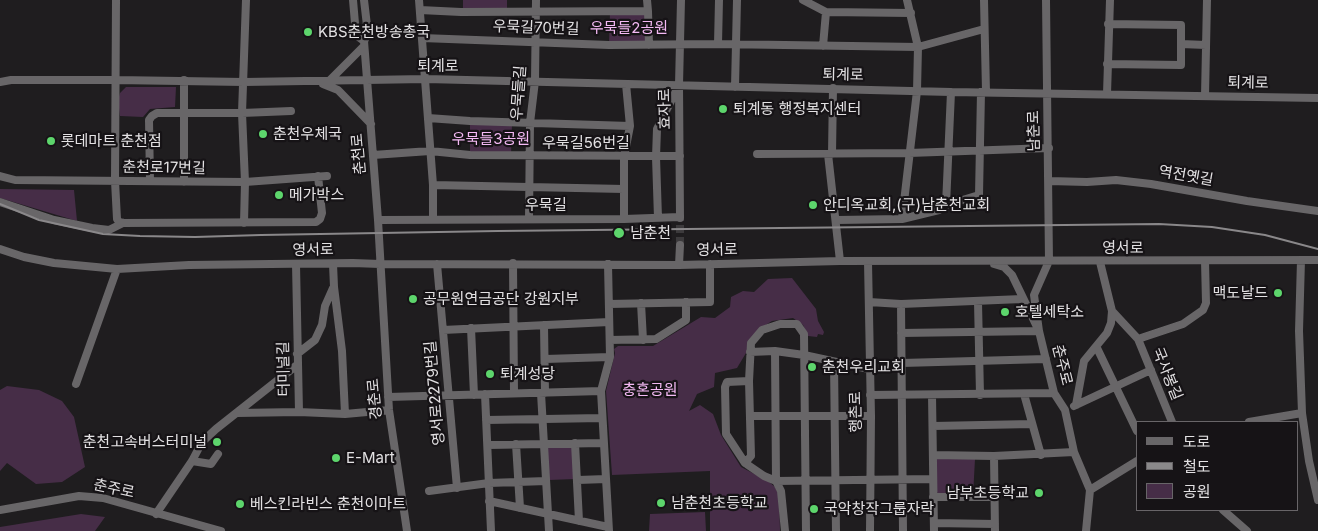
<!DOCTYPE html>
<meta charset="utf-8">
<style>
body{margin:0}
#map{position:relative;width:1318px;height:531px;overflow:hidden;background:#1f1d1f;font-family:Inter,"Noto Sans KR",sans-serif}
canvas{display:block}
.legend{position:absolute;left:1136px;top:421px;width:162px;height:90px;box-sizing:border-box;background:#161316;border:1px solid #686568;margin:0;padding:6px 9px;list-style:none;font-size:15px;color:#e3e1e3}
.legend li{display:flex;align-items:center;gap:10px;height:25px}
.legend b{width:25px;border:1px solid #686568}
</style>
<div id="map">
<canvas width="1318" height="531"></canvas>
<ul class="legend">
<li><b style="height:6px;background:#686668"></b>도로</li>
<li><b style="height:6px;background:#8a888a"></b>철도</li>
<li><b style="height:14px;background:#462d47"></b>공원</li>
</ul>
</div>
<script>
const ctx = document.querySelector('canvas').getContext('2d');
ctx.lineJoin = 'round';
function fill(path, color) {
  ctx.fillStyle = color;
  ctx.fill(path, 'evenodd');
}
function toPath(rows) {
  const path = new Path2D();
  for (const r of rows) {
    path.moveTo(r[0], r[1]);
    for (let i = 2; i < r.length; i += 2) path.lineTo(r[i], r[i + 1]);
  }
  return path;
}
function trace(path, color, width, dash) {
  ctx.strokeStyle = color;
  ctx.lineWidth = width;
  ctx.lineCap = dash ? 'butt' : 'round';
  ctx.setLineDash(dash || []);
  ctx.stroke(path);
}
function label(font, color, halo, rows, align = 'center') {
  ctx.font = font + ' Inter,"Noto Sans KR",sans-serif';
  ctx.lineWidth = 4.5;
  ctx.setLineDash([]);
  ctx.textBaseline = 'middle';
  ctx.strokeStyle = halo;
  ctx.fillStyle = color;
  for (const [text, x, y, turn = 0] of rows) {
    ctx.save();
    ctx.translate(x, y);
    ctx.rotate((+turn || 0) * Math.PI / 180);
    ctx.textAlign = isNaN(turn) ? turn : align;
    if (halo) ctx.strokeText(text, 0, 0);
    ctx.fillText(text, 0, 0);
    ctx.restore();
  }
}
const green = toPath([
 [463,0,507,0,507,9,463,9],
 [648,11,649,45,609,45,610,12],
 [126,87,176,87,175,107,150,109,143,117,120,116,118,100,120,93],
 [470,121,512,123,511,156,470,155],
 [0,189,74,190,77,221,0,198],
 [792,278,816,309,818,321,824,332,823,335,818,334,817,337,808,336,803,325,793,318,772,321,761,328,737,368,715,373,714,387,697,394,689,411,700,405,713,414,721,435,741,467,768,481,775,487,779,495,780,531,710,531,710,471,612,475,606,391,615,353,614,349,618,346,653,346,701,317,715,318,730,307,731,297,743,291,754,292,768,279],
 [7,386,39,390,62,401,74,417,85,467,62,482,36,484,7,463,0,471,0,390],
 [573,444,575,479,549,480,547,445],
 [939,458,975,459,973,496,939,494,936,491,936,459],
 [705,512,706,531,649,531,650,514],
 [81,514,105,517,95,531,0,531,0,527]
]);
const minorTunnel = toPath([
 [680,245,680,218]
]);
const minor = toPath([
 [116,0,115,181,117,219,119,222,123,223,316,222,320,219,322,213,318,176],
 [353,0,356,35,364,41],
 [364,0,368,34,364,41,378,220,389,410,407,531],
 [419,0,433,185,433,220],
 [647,0,648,11,649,45],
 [803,0,826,12,911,13],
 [984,0,986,92],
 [420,10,461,12,648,11],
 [422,38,609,45,718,44,918,47,984,29],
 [718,44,719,0],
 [1181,44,1206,45],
 [823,46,826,12],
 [1107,64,1181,65,1181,25,1108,24],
 [184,80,184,182],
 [329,81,364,46],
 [0,82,11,80,116,80,244,82,426,79,951,92,1318,98],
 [323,84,338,90,371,124],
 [735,87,737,0],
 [1107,94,1110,0],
 [1205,96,1207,0],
 [428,118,470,121,630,126],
 [757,154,909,153,1049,148],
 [828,154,840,261],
 [832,154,833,88],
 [373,155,430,151,470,155,680,156],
 [0,176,15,180,245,182,327,176],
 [150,181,149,120,152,116,157,113,242,113,291,111],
 [1049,181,1087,182,1116,180,1151,184,1247,201,1318,211],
 [433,185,624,189],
 [0,202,54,220,92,228,109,230,123,223],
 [946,205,951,92],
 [658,218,656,157,657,129,678,87],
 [680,218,679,85,681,0],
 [529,219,530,123,535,81,536,0],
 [624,219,624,157,630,126,626,84],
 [902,219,917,91,918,47,907,0],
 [378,220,624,219,680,217],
 [837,220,902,219,939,210,946,205,979,195,981,92],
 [244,223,245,182,242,113,246,0],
 [0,249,24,257,54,263,117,269,189,265,353,263,380,264,679,265,840,261,1318,260],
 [1301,260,1299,331,1302,413,1309,461,1318,500],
 [868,262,871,416,870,531],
 [1100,262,1112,311,1138,339,1172,422],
 [513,263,514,393],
 [296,264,299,412],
 [333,264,334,287,342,351,345,414],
 [437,264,457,488],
 [608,264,610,357,601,391,609,531],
 [994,264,1004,267,1012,275,1039,331,1054,393,1065,410,1074,452,1090,490,1086,531],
 [679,265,680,245],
 [869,302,901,304,1022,299],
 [978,302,980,395],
 [641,303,643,340],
 [609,304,710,302,710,264],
 [901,304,903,531],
 [544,325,545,393],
 [471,328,474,395],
 [443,330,609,322],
 [1039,331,1034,295,1049,261,1046,0],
 [901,333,1039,331],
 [1138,339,1183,324,1203,310,1206,303,1205,261],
 [610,340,656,339,686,320,686,302],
 [1097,348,1137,431],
 [775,351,776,481],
 [750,352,775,351,804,355,869,369],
 [297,354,315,340,322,325,325,306,333,288],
 [545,359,610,357],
 [834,362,836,531],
 [902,363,1046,359],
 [749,381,727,382,725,387,726,434,745,463,764,476,776,481,781,491,785,531],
 [76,384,117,269],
 [541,393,549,531],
 [485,394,491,531],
 [1024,394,1041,455],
 [870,395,1054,393],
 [932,395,934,531],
 [388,397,601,391],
 [1076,405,1084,361,1107,333,1111,323,1112,311],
 [1074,406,1151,370],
 [237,413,299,412,345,414,389,410],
 [750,416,871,416],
 [486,420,602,418],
 [1249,422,1302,413],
 [933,426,1032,424],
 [575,443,579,521],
 [516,444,520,508],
 [488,445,603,443],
 [933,455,994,456,1074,452],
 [994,456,995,531],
 [192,461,211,464,218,454],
 [745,463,751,456,749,381,751,343,762,330,780,324,797,324,804,334,806,531],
 [578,480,606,479],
 [776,481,933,479],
 [1090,490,1137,461],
 [429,491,489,483,546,481],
 [933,497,995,497],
 [489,501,608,527],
 [0,510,79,496,103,498,221,531],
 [1223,510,1247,531],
 [156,514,192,461,202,442,216,429,297,365],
 [934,523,995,524]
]);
const rail = toPath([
 [0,204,39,220,103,234,140,236,195,237,261,235,498,231,1159,224,1212,227,1265,235,1318,249]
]);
const markers = [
 [308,32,5,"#5dd56c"],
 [723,109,5,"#5dd56c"],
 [263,134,5,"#5dd56c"],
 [51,141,5,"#5dd56c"],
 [279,195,5,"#5dd56c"],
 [813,205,5,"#5dd56c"],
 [619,233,6,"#5dd56c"],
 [1278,293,5,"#5dd56c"],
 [413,299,5,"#5dd56c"],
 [1005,312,5,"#5dd56c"],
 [812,367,5,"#5dd56c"],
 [490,374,5,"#5dd56c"],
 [217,442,5,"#5dd56c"],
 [336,458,5,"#5dd56c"],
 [1039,493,5,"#5dd56c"],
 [661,503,5,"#5dd56c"],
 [240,504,5,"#5dd56c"],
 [814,509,5,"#5dd56c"]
];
const streetNames = [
 ["우묵길70번길",536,28,2],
 ["퇴계로",438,66],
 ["퇴계로",843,75,1],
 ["퇴계로",1248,83,1],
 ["우묵들길",519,93,-86],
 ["효자로",665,109,-91],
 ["남춘로",1034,131,-91],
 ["우묵길56번길",586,143],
 ["춘천로",359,154,-95],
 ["춘천로17번길",164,168,1],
 ["역전옛길",1186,176,10],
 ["우묵길",546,205],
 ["영서로",1123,248],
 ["영서로",313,250,-1],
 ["영서로",717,250,-1],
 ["춘주로",1062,365,76],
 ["터미널길",284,369,-91],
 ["국사봉길",1167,374,68],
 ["영서로2279번길",435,393,-95],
 ["경춘로",375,399,-95],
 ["행촌로",856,412,-91],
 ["춘주로",114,489,12]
];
const parkNames = [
 ["우묵들2공원",629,28],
 ["우묵들3공원",491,139],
 ["충혼공원",650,390]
];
const poiNames = [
 ["KBS춘천방송총국",318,32],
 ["퇴계동 행정복지센터",733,109],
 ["춘천우체국",273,134],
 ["롯데마트 춘천점",61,141],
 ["메가박스",289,195],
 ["안디옥교회,(구)남춘천교회",823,205],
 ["남춘천",630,233],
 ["맥도날드",1268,293,"right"],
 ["공무원연금공단 강원지부",423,299],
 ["호텔세탁소",1015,312],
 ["춘천우리교회",822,367],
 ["퇴계성당",500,374],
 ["춘천고속버스터미널",207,442,"right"],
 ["E-Mart",346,458],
 ["남부초등학교",1029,493,"right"],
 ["남춘천초등학교",671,503],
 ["베스킨라빈스 춘천이마트",250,504],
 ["국악창작그룹자락",824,509]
];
fill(green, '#462d47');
trace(minorTunnel, '#3c3a3c', 8, [8, 4]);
trace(minor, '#686668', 8);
trace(rail, '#8a888a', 2);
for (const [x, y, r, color] of markers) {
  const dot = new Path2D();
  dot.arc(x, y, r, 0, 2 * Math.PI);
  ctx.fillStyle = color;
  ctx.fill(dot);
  trace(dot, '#161316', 2);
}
label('15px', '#e3e1e3', '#161316', streetNames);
label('15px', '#f4b9f4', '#161316', parkNames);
label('15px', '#e3e1e3', '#161316', poiNames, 'left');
</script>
